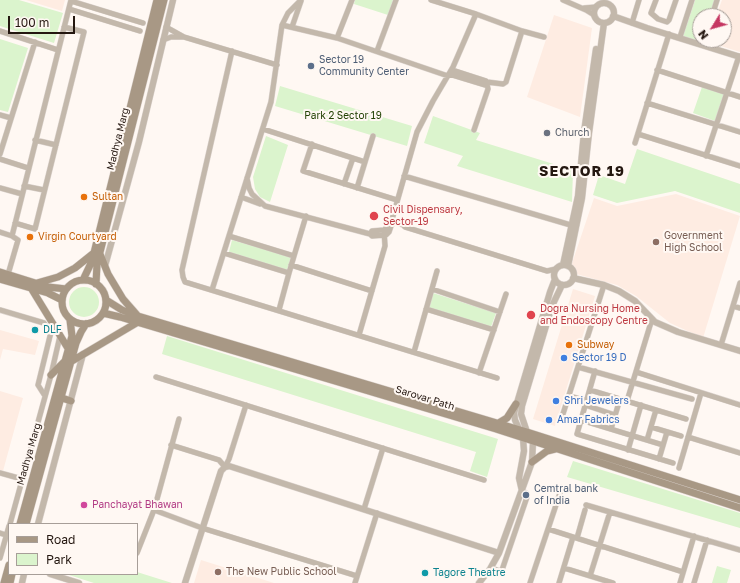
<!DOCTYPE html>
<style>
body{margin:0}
#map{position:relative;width:740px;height:583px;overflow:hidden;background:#fff8f3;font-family:"Golos Text",sans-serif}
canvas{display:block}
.legend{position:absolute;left:8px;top:523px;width:130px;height:52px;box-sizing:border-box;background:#fff8f3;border:1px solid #a79e98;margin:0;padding:5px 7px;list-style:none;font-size:12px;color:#241710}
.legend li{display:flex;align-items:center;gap:8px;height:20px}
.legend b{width:20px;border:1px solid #a79e98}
.north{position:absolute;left:692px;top:8px;width:40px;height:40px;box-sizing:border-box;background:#fff8f3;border:1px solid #a79e98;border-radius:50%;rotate:233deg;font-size:11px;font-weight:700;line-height:16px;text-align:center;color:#241710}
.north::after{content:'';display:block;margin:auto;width:14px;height:18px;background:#c53762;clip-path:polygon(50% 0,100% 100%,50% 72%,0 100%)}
.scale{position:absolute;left:8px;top:16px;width:67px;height:18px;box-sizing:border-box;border:2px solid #241710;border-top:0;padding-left:5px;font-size:12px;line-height:14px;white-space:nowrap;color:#241710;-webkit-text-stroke:3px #fff8f3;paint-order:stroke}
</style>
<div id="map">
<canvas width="740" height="583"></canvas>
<ul class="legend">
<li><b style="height:5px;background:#a89885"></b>Road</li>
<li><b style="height:11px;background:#dbf4cd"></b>Park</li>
</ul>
<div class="north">N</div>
<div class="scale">100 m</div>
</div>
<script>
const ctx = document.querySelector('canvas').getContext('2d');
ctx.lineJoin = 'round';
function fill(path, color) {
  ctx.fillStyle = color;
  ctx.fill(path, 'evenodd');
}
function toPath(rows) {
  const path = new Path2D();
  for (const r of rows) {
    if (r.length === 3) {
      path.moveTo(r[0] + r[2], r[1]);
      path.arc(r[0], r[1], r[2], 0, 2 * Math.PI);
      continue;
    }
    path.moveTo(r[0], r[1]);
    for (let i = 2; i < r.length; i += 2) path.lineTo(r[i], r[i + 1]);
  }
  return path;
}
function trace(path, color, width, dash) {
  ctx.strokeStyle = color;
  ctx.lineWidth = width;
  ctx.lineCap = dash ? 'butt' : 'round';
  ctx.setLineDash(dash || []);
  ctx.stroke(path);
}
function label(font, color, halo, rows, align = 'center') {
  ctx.font = font + ' "Golos Text",sans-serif';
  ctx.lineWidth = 4;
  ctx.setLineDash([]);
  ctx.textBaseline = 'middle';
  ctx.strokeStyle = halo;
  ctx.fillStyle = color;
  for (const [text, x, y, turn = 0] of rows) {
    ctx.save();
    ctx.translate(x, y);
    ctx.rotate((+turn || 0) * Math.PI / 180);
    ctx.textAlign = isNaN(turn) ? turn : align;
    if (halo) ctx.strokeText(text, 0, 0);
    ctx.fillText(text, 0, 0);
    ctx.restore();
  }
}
const built = toPath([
 [26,0,65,0,62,11],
 [722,0,740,0,740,52,708,42,708,40,724,40,724,16,716,16],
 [554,15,592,28,580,117,527,97],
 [676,194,740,216,703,338,670,323,636,296,617,285,576,274,571,266,594,198,617,206],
 [573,289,595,296,555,426,533,419],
 [0,330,39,341,35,355,3,349,0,360],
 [0,391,23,398,3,471,0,470],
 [201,560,274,583,194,583]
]);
const green = toPath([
 [0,0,19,0,63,13,54,43,0,26],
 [355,0,393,0,388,15,354,4],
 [695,0,715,0,710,16,700,16,700,40,702,40,701,42,683,36],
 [0,39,28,48,8,112,0,110],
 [280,86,412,126,407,146,275,106],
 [702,87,724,94,715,121,693,113],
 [433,116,480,133,476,140,573,170,572,202,457,166,463,156,424,143],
 [266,136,288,145,270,202,260,197,255,189,253,177],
 [637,149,740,184,740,213,675,191,617,203,593,195,599,175,625,184],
 [232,240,291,257,287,270,229,252],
 [84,302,15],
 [433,293,496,313,491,327,429,308],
 [167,336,498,439,487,477,470,471,476,452,162,354],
 [573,461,740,513,740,528,567,477],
 [717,566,731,570,727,583,712,583],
 [137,572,172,583,94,583,66,574,137,574]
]);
const minor = toPath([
 [431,0,476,14,522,31,544,37],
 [563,0,586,10,594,15],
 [656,0,651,13,658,19,667,22,669,20,676,0],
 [71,1,143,23],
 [584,8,596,7],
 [69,9,140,31],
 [712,16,717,0],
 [632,23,639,0],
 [282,25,337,38,448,76],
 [166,27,184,37,277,65],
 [292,27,301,1],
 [0,31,58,50],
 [680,37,692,0],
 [337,38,352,0],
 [163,40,171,37,183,37],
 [232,51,182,270,183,277,185,282,497,378],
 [377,51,396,0],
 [657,70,740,97],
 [449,74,485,85,487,84,486,81,452,70],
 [487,82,503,84,506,82,522,31],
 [647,103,740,132],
 [0,115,11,118],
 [263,129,365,162],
 [474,130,488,89,487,84],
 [638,134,740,166],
 [35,140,56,145],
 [635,143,669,34],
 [312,144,303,171,397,200],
 [0,154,35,42],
 [706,156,739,56],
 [0,159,28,168],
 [404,176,574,226],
 [247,178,249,188,252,194,265,206,370,234,372,236,386,235,389,232,391,226,391,223,417,132,433,101,453,67,476,14],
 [344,184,353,158],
 [24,186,44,190],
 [0,188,22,194],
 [357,188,373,136],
 [241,197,260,204],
 [15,223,35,229,84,32,64,27],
 [393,224,395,222,403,225,405,227,547,271,556,269],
 [0,232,12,236,18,240,9,271],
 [370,234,372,231,384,230,391,223],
 [12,236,71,0],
 [224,253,289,273,294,256,229,236],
 [294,256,306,216],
 [291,265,372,291],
 [432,289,500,312],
 [212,290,271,102,282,25,288,13,301,0],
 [733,306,740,308],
 [426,309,494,330],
 [0,310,44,323,51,332,38,385,45,396],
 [279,310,289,273],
 [359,335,385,246,384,230],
 [721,345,740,283],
 [414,352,437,271],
 [578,367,692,399],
 [595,371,577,434,673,463],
 [636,372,740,405],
 [479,373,506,294],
 [156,377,484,480],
 [590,390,686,419],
 [569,396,587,401],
 [627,401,652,319],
 [585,405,615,415],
 [562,417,604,285],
 [581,420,663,445],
 [651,427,681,436],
 [611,429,620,399],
 [688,437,740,453],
 [647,440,656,410],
 [171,445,219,460,225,467,229,459,246,405],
 [628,450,641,405],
 [659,459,667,432],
 [679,468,701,393],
 [0,473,22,479],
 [586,505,740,550],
 [364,509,383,448],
 [154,510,202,528,357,576],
 [10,524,51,375,60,336],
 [548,529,683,572],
 [0,533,6,535],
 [577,538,585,510],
 [137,553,154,510,179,419],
 [0,558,9,526],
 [491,568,500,571,502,570,527,497,526,493,522,491],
 [564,568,613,583],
 [590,576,610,512],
 [355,583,377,513],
 [530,583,562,487],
 [559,583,573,537],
 [680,583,694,536],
 [694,583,707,540]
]);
const tertiary = toPath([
 [604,13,10],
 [613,16,647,28,740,57],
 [563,265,578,196,584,132,596,49],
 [564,275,10],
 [105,266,139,142,173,0],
 [568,266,582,198,589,133,604,23],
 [573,278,604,285,619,291,635,301,655,322,678,332,740,351],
 [522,491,519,478,524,451,523,438,515,420,514,413,550,292,555,279],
 [38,524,83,354],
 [50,574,79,583],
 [22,583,24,574],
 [185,583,221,471,225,467,229,466,499,553],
 [479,583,490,569,499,553,532,462,533,442,527,432,521,414,522,406,552,306,562,285]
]);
const secondary = toPath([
 [100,254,108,274,123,299,137,315],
 [0,272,48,287,66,289],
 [0,279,48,293,62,300],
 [84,302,22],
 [83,280,92,261,157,0],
 [37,283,58,277,75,268,95,252],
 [96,284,97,264,164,0],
 [31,288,69,350],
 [106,300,122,310,138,316,527,432,740,500],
 [103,313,120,317,496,429,740,508],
 [72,361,138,322],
 [51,375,65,361],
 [62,398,71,401],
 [497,424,507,418,516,404],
 [532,462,547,451,555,449],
 [20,524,72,336,70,320],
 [26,524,76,343,81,332,86,324],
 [4,583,9,565],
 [10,583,12,574]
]);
const markers = [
 [311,66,4,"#5c6f8a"],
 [547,133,4,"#6b7280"],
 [84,197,4,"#e8710a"],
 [374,216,5,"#e0444e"],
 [30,237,4,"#e8710a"],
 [656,242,4,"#8d6e63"],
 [531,315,5,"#e0444e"],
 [35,330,4,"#0f9aa8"],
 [569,345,4,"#e8710a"],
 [564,358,4,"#3f7fe0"],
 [556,401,4,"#3f7fe0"],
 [549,420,4,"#3f7fe0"],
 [526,495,4,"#5c6f8a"],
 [84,505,4,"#d1479c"],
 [218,572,4,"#8d6e63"],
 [425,573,4,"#0f9aa8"]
];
const serviceNames = [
 ["Sector 19",319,60],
 ["Community Center",319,72],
 ["Cemtral bank",534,489],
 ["of India",534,501]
];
const parkNames = [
 ["Park 2 Sector 19",343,116]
];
const worshipNames = [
 ["Church",555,133]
];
const streetNames = [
 ["Madhya Marg",118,139,-76],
 ["Sarovar Path",425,398,17],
 ["Madhya Marg",29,454,-74]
];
const foodNames = [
 ["Sultan",92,197],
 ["Virgin Courtyard",38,237],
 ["Subway",577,345]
];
const healthNames = [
 ["Civil Dispensary,",383,210],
 ["Sector-19",383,222],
 ["Dogra Nursing Home",540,309],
 ["and Endoscopy Centre",540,321]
];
const educationNames = [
 ["Government",664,236],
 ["High School",664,248],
 ["The New Public School",226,572]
];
const cultureNames = [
 ["DLF",43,330],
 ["Tagore Theatre",433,573]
];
const shopNames = [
 ["Sector 19 D",572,358],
 ["Shri Jewelers",564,401],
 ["Amar Fabrics",557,420]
];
const hotelNames = [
 ["Panchayat Bhawan",92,505]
];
const districtNames = [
 ["SECTOR 19",582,172]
];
fill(built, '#feece2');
fill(green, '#dbf4cd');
trace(minor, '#dcd4cf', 6);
trace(tertiary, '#dcd4cf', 7);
trace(secondary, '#dcd4cf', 8);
trace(minor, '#c3b8ab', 5);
trace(tertiary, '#c3b8ab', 6);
trace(secondary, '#a89885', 7);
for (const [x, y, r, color] of markers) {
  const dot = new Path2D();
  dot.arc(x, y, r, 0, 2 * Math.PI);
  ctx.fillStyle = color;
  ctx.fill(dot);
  trace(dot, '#fff8f3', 1.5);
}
label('10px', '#4e5e75', '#fff8f3', serviceNames, 'left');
label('10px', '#234305', '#fff8f3', parkNames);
label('10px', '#5b616d', '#fff8f3', worshipNames, 'left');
label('10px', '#241710', '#fff8f3', streetNames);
label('10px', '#c56008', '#fff8f3', foodNames, 'left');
label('10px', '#be3a42', '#fff8f3', healthNames, 'left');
label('10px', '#785e54', '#fff8f3', educationNames, 'left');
label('10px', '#0d838f', '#fff8f3', cultureNames, 'left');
label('10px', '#366cbe', '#fff8f3', shopNames, 'left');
label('10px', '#b23c85', '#fff8f3', hotelNames, 'left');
ctx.letterSpacing = '1px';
label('bold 14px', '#241710', '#fff8f3', districtNames);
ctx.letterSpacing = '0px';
</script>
